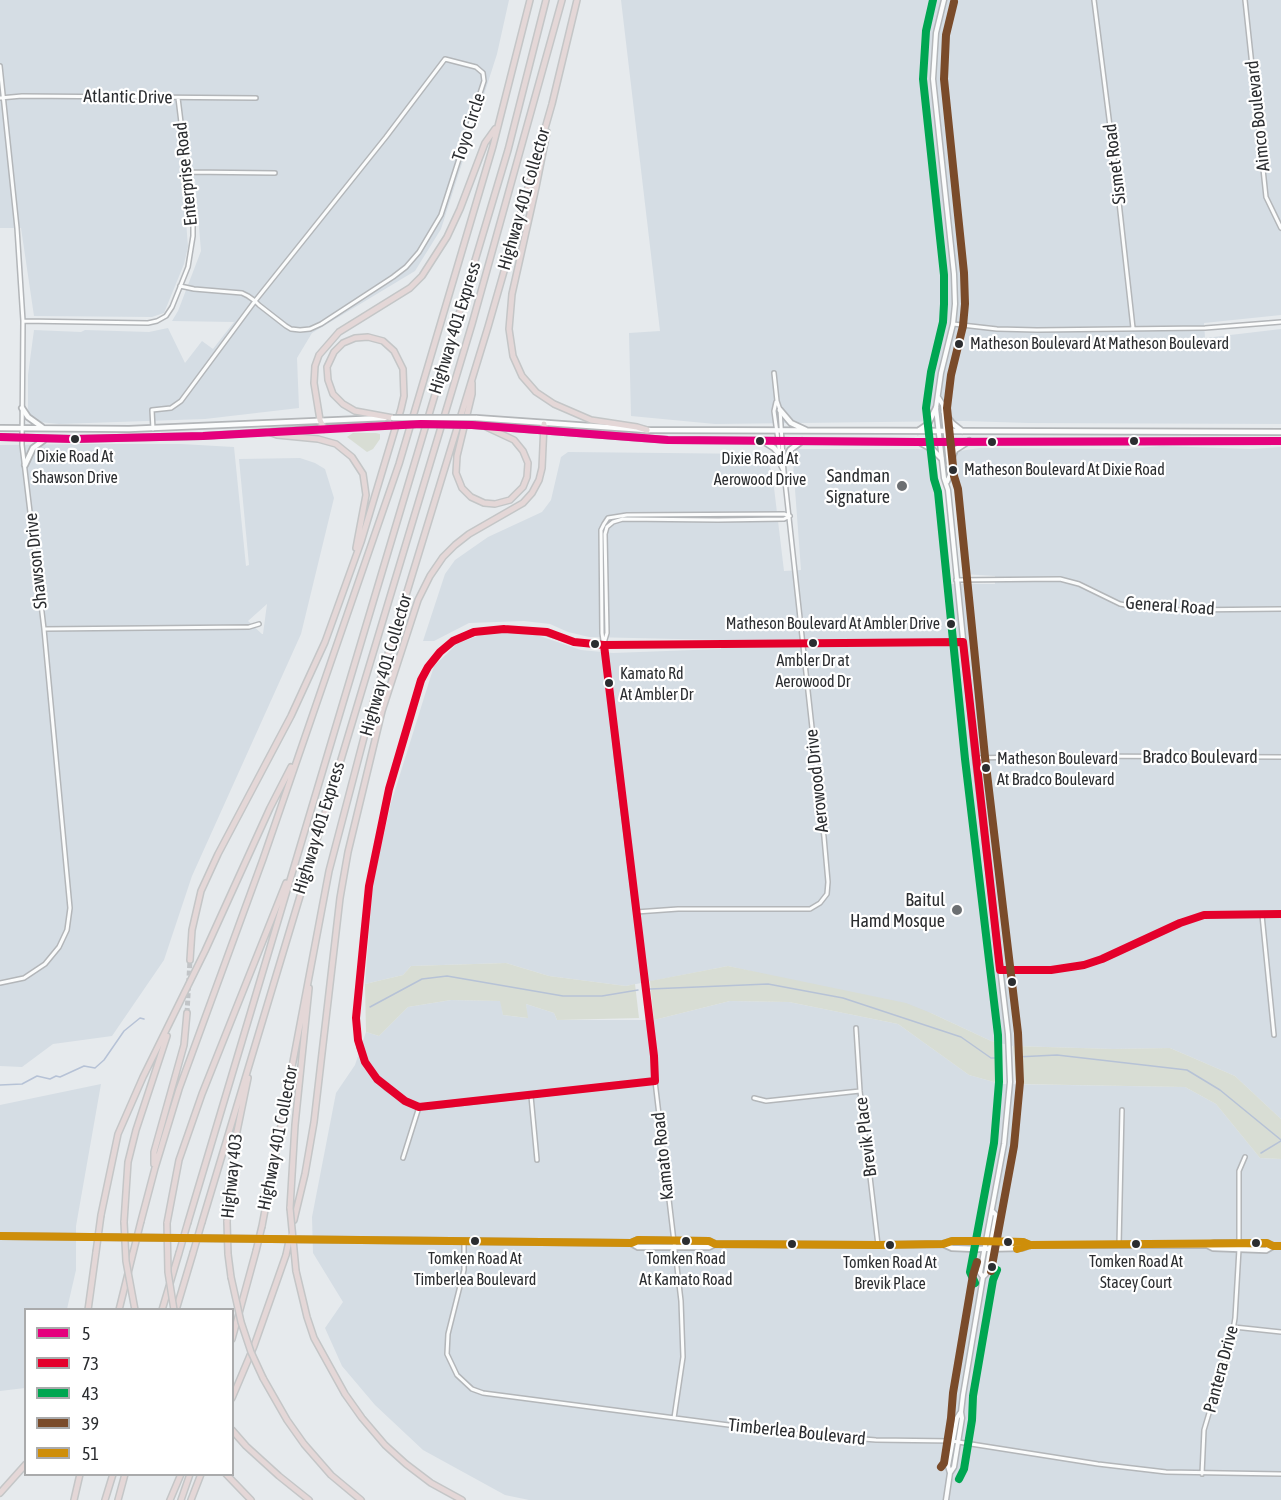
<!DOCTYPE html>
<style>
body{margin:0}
#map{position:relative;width:1281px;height:1500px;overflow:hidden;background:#e6eaed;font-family:"Asap Condensed",sans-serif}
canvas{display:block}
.legend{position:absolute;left:24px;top:1308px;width:210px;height:168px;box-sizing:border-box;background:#fff;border:2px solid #aaabac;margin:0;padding:8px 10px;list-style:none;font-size:18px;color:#2b2d30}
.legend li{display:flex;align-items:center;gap:12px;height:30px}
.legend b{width:30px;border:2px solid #aaabac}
</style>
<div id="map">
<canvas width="1281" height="1500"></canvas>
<ul class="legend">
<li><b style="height:8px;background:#e5007d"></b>5</li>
<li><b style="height:8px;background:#e4002b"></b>73</li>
<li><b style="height:8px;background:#00a651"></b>43</li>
<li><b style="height:8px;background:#7a4b2a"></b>39</li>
<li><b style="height:8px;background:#ce8e0a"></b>51</li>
</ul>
</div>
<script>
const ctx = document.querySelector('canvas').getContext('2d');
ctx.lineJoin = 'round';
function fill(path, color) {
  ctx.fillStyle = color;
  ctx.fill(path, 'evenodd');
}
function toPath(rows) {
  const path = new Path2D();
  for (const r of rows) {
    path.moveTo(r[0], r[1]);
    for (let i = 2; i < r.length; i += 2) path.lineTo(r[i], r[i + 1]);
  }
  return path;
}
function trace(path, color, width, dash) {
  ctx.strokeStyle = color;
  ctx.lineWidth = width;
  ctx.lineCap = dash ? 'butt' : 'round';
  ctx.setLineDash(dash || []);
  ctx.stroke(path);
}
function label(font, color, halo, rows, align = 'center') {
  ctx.font = font + ' "Asap Condensed",sans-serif';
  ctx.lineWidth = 4.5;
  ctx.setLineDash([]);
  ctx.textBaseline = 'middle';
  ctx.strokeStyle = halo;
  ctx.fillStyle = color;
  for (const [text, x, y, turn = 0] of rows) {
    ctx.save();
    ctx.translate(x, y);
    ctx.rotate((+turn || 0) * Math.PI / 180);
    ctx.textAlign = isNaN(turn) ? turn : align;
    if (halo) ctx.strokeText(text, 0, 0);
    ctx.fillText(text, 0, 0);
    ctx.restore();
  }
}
const built = toPath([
 [0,0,509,0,497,54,441,229,415,271,312,333,297,358,299,408,205,419,59,424,39,422,31,418,28,412,28,375,34,330,81,332,85,330,149,332,168,328,185,363,202,341,213,349,234,322,172,321,178,311,201,251,195,179,183,181,188,247,184,264,164,313,152,317,34,316,21,228,0,228],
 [93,93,172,94,173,102,94,101],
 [621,0,1281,0,1281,315,1204,323,1205,338,1281,329,1281,424,1029,423,964,421,715,424,631,416,629,333,660,331],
 [83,444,181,444,234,447,246,566,249,565,239,459,300,458,315,463,325,469,334,498,301,634,192,876,164,960,112,1036,53,1044,22,1067,0,1066,0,445],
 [267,604,263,634,262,634,248,621],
 [1162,446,1251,449,1281,447,1281,1119,1235,1076,1170,1048,1113,1049,1013,1046,991,1041,931,1013,728,966,626,986,549,976,506,963,411,966,403,975,365,984,373,882,391,803,434,666,458,643,486,633,531,633,581,650,613,653,721,649,722,640,589,637,568,632,550,624,524,621,469,623,434,641,423,641,445,574,455,560,488,537,542,512,551,500,561,457,568,452,762,454,772,471,784,571,801,570,792,449,926,449,935,457,946,524,951,584,995,584,995,576,963,574,953,463,953,459,959,451,980,448,1125,449],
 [451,1000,501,1001,503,1015,527,1018,526,1004,554,1013,557,1020,654,1020,730,1001,789,1002,898,1024,969,1075,1001,1084,1185,1087,1216,1104,1260,1158,1281,1159,1281,1500,529,1500,505,1495,423,1450,375,1405,342,1366,325,1328,343,1302,313,1253,312,1217,336,1093,355,1065,366,1032,379,1036,408,1007],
 [101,1084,76,1226,76,1270,67,1309,26,1310,25,1388,0,1391,0,1105]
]);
const green = toPath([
 [353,433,376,433,380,434,380,439,373,449,367,452,347,437],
 [506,963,549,976,626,986,635,984,639,1018,557,1020,554,1013,526,1004,528,1018,503,1015,500,1001,451,1000,408,1007,379,1036,366,1032,365,984,403,975,411,966],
 [728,966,906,1003,931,1013,991,1041,1001,1043,1001,1084,969,1075,898,1024,789,1002,730,1001,654,1020,650,981],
 [1013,1046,1113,1049,1170,1048,1235,1076,1281,1119,1281,1159,1260,1158,1216,1104,1185,1087,1016,1084]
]);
const stream = toPath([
 [650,989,768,984,843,998,961,1037,991,1058,997,1058],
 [370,1007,422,979,447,976,563,996,602,996,638,990],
 [1016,1057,1057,1055,1187,1070,1220,1090,1281,1140],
 [0,1085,22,1084,37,1076,50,1079,56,1076,60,1077,84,1066,95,1068,104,1060,124,1031,140,1018,144,1019],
 [1261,1153,1281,1141]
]);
const motorwayTunnel = toPath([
 [187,1013,190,960]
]);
const minor = toPath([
 [1094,0,1115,166,1133,328],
 [1245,0,1266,197,1281,228],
 [0,66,17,228,23,321,22,445,44,629,70,908,67,930,59,947,45,964,24,978,0,983],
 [0,98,22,96,256,98],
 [188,172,275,173],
 [23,321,148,323,157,321,166,316,172,307,188,267,193,236,193,220,178,98],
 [953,324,997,329,1037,330,1205,328,1281,322],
 [776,402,774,411,778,440,781,466,784,472],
 [153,429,152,410,171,408,181,401,255,301,386,137,445,59,476,67,483,73,484,81,441,215,419,252,406,267,393,277,321,324,310,329,300,330,291,329,286,326,259,305,255,301,248,296,242,293,194,289,180,286],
 [956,580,1060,579,1079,584,1120,604,1141,608,1182,610,1281,609],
 [44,629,249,627,259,624],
 [604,643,607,633,605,534,607,527,613,522,623,519,718,520,784,519,790,516],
 [975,758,1065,756,1281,757],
 [636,912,678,909,810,909,820,903,827,894,828,882,824,837,784,472,780,410,777,401,774,373],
 [1262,915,1274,1035],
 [1000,970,1051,970,1084,965,1102,959,1180,923,1204,915,1281,914],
 [856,1028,860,1091,878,1245],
 [655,1081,438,1106,419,1107,405,1101,386,1088,377,1079,365,1062,359,1047,356,1018,369,886,389,789,418,689,428,667,440,652,461,637,481,631,504,629,538,631,574,642,604,645,963,642],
 [531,1096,537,1160],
 [754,1098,766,1101,860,1091],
 [403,1158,419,1107],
 [464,1242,464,1270,448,1334,447,1354,457,1375,472,1389,483,1393,790,1433,876,1440,952,1441,1098,1464,1166,1472,1281,1474],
 [1239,1242,1239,1171,1245,1157],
 [1119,1245,1122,1110],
 [1234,1327,1281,1332],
 [674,1418,683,1357,681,1301,655,1081,654,1056,617,761,611,697,602,633,601,530,604,524,608,518,627,515,784,514,790,516],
 [1202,1474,1204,1430,1232,1336,1235,1318,1239,1249]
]);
const tertiary = toPath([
 [944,0,936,33,933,79,954,274,955,304,953,324,941,373,936,408,944,478,948,490,975,758,1008,1034,1010,1082,1004,1144,980,1273,983,1277],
 [938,397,943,405,950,475,947,482],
 [950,1473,954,1467,962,1418,961,1412,963,1395,983,1277,986,1274,990,1249,996,1215,992,1211],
 [946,1500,950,1473,948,1466,957,1418,960,1413]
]);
const secondary = toPath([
 [22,408,28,417,42,427],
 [780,410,791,423,806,430],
 [944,412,952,423,962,431],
 [476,418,647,430,1281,432],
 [472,425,668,440,918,442,1281,441],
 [0,428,129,429,385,418],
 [918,431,928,424,936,408],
 [0,437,73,439,203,436,391,424],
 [763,441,774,448,780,455],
 [921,443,932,449,941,458],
 [785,461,790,450,802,441],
 [25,465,33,448,44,440],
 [949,465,955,450,969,441],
 [0,1236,631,1243,638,1240,709,1241,715,1244,878,1245,943,1244,952,1241,977,1241,1023,1242,1030,1245],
 [631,1243,638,1247,709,1247,715,1244],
 [943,1244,952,1248,976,1249,1022,1248,1030,1245,1207,1245,1214,1243,1267,1243,1273,1246,1281,1246],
 [1207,1245,1213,1248,1266,1250,1273,1246]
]);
const motorway = toPath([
 [547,132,536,187,512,294,509,329,513,356,522,376,536,392,554,404,591,420,637,427,647,430],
 [472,383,472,394,457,456,456,473,462,488,471,497,484,503,495,504,510,500,523,487,527,477,528,463,523,451,514,440,484,426],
 [324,429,320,420,314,383,315,366,319,355,339,332,410,288,422,276,447,237,460,209,485,143,495,129],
 [269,432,277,435,318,439,336,444,352,457,363,474,366,495,356,548],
 [190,960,192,930,201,891,218,854,291,716,325,642,361,542,401,409,404,396,403,369,394,351,383,341,368,337,355,338,343,343,334,352,327,367,328,380,333,394,343,404,355,411,393,418],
 [154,1164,154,1152,184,1045,187,1013],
 [290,1208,295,1125,309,988],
 [101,1215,118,1134,143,1077,205,951,270,808,291,767],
 [294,1220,305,1174,314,1122,340,898,348,852,382,711,418,600,430,576,443,557,455,545,469,534,523,503,532,493,539,480,542,468,544,424],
 [141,1221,155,1168,179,1089,263,859,399,464,493,146,530,0],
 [124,1222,128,1162,136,1130,167,1036],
 [188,1222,508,150,546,0],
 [202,1222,472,324,562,0],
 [227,1222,228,1193,234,1146,248,1078],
 [167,1223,179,1160,202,1094,286,883],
 [262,1226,329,871,373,703,488,327,552,104,577,0],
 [228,1254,231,1277],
 [296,1271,307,1317,314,1338,345,1394,362,1418,385,1445,406,1464,431,1483,462,1500],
 [88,1310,96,1252],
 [119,1310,133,1253],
 [162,1310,179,1253],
 [176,1310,193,1253],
 [232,1339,256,1251],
 [263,1378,287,1420,304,1444,331,1475,361,1500],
 [232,1398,254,1346,286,1255],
 [232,1430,246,1446,279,1476,309,1500],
 [226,1474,251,1500],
 [0,1493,26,1464],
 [74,1500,80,1474],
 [105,1500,113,1474],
 [118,1500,125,1474],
 [170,1500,181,1474],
 [181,1500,190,1474],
 [191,1500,201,1474]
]);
const secondaryBridge = toPath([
 [393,418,476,418],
 [391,424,472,425]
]);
const motorwayBridge = toPath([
 [290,1208,296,1271],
 [124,1222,126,1261,135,1310],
 [227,1222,228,1254],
 [167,1223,168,1272,174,1310],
 [256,1251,262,1226],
 [96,1252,101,1215],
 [133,1253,141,1221],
 [179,1253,188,1222],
 [193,1253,202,1222],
 [286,1255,290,1236],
 [231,1277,241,1322,251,1352,263,1378]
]);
const bus1 = toPath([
 [0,437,73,439,203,436,421,424,472,425,668,440,918,442,1281,441]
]);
const bus2 = toPath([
 [504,629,547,632,574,642,604,645,654,1056,655,1081,419,1107,405,1101,377,1079,365,1062,358,1040,356,1018,369,886,389,789,421,680,428,667,440,652,453,641,474,632,504,629],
 [604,645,963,642,1000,970,1051,970,1084,965,1102,959,1180,923,1204,915,1281,914]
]);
const bus3 = toPath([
 [933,0,926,31,923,79,944,275,944,304,943,322,931,372,926,408,934,479,938,492,965,759,998,1035,999,1082,994,1143,970,1272,975,1283],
 [959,1479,964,1469,972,1420,973,1396,993,1280,997,1270]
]);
const bus4 = toPath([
 [954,2,946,35,944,79,964,273,965,304,963,326,951,375,947,408,954,476,958,489,985,757,1018,1033,1020,1082,1014,1146,991,1271],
 [941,1467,944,1463,951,1418,953,1393,973,1275,977,1262]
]);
const bus5 = toPath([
 [0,1236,631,1243,638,1240,709,1241,715,1244,878,1245,943,1244,952,1241,977,1241,1023,1242,1030,1245],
 [1017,1249,1030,1245,1267,1243,1273,1246,1281,1246]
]);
const markers = [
 [959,344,5,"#2b2d30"],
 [75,439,5,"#2b2d30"],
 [760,441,5,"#2b2d30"],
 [1134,441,5,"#2b2d30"],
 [992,442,5,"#2b2d30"],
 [953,470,5,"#2b2d30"],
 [902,486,6,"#6c6f72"],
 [951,624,5,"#2b2d30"],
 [813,643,5,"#2b2d30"],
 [595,644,5,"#2b2d30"],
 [609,683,5,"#2b2d30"],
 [986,768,5,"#2b2d30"],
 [957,910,6,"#6c6f72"],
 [1012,982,5,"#2b2d30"],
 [475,1241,5,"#2b2d30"],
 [686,1241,5,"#2b2d30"],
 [1008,1242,5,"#2b2d30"],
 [1256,1243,5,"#2b2d30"],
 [792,1244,5,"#2b2d30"],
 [1136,1244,5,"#2b2d30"],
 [890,1245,5,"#2b2d30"],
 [992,1267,5,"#2b2d30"]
];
const busNames = [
 ["Matheson Boulevard At Matheson Boulevard",970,344,"left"],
 ["Dixie Road At",75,457],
 ["Shawson Drive",75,478],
 ["Dixie Road At",760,459],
 ["Aerowood Drive",760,480],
 ["Matheson Boulevard At Dixie Road",964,470,"left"],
 ["Matheson Boulevard At Ambler Drive",940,624,"right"],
 ["Ambler Dr at",813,661],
 ["Aerowood Dr",813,682],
 ["Kamato Rd",620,674,"left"],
 ["At Ambler Dr",620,695,"left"],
 ["Matheson Boulevard",997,759,"left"],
 ["At Bradco Boulevard",997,780,"left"],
 ["Tomken Road At",475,1259],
 ["Timberlea Boulevard",475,1280],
 ["Tomken Road",686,1259],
 ["At Kamato Road",686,1280],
 ["Tomken Road At",1136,1262],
 ["Stacey Court",1136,1283],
 ["Tomken Road At",890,1263],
 ["Brevik Place",890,1284]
];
const streetNames = [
 ["Atlantic Drive",128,97,1],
 ["Aimco Boulevard",1258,116,-96],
 ["Toyo Circle",469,127,-72],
 ["Sismet Road",1115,164,-97],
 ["Enterprise Road",186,174,-96],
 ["Highway 401 Collector",524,199,-74],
 ["Highway 401 Express",455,328,-73],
 ["Shawson Drive",36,561,-96],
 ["General Road",1170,606,4],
 ["Highway 401 Collector",386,665,-74],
 ["Bradco Boulevard",1200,757],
 ["Aerowood Drive",817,781,-96],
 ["Highway 401 Express",319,828,-73],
 ["Brevik Place",866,1137,-97],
 ["Highway 401 Collector",278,1138,-79],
 ["Kamato Road",663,1156,-96],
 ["Highway 403",232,1176,-84],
 ["Pantera Drive",1221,1369,-75],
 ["Timberlea Boulevard",797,1432,6]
];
const poiNames = [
 ["Sandman",890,476],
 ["Signature",890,497],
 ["Baitul",945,900],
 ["Hamd Mosque",945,921]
];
fill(built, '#d5dde4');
fill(green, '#d8ddd4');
trace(stream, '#b6c2d6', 1.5);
trace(motorwayTunnel, '#c1c4c7', 5, [5, 2.5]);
trace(minor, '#b3b6b9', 6);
trace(tertiary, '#b3b6b9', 7);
trace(secondary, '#b3b6b9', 8);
trace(motorway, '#c4c6c7', 8);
trace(minor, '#fbfcfc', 3);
trace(tertiary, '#fbfcfc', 4);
trace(secondary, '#fbfcfc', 4.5);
trace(motorway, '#e4d7d7', 5);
trace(secondaryBridge, '#b3b6b9', 8, []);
trace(motorwayBridge, '#c4c6c7', 8, []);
trace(secondaryBridge, '#fbfcfc', 4.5);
trace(motorwayBridge, '#e4d7d7', 5);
trace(bus1, '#e5007d', 8);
trace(bus2, '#e4002b', 8);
trace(bus3, '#00a651', 8);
trace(bus4, '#7a4b2a', 8);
trace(bus5, '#ce8e0a', 8);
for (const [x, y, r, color] of markers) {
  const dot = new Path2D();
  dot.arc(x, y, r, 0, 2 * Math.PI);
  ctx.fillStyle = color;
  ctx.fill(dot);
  trace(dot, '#fff', 2);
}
label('16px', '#2b2d30', '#fff', busNames);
label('18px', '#2b2d30', '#fff', streetNames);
label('18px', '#2b2d30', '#fff', poiNames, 'right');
</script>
